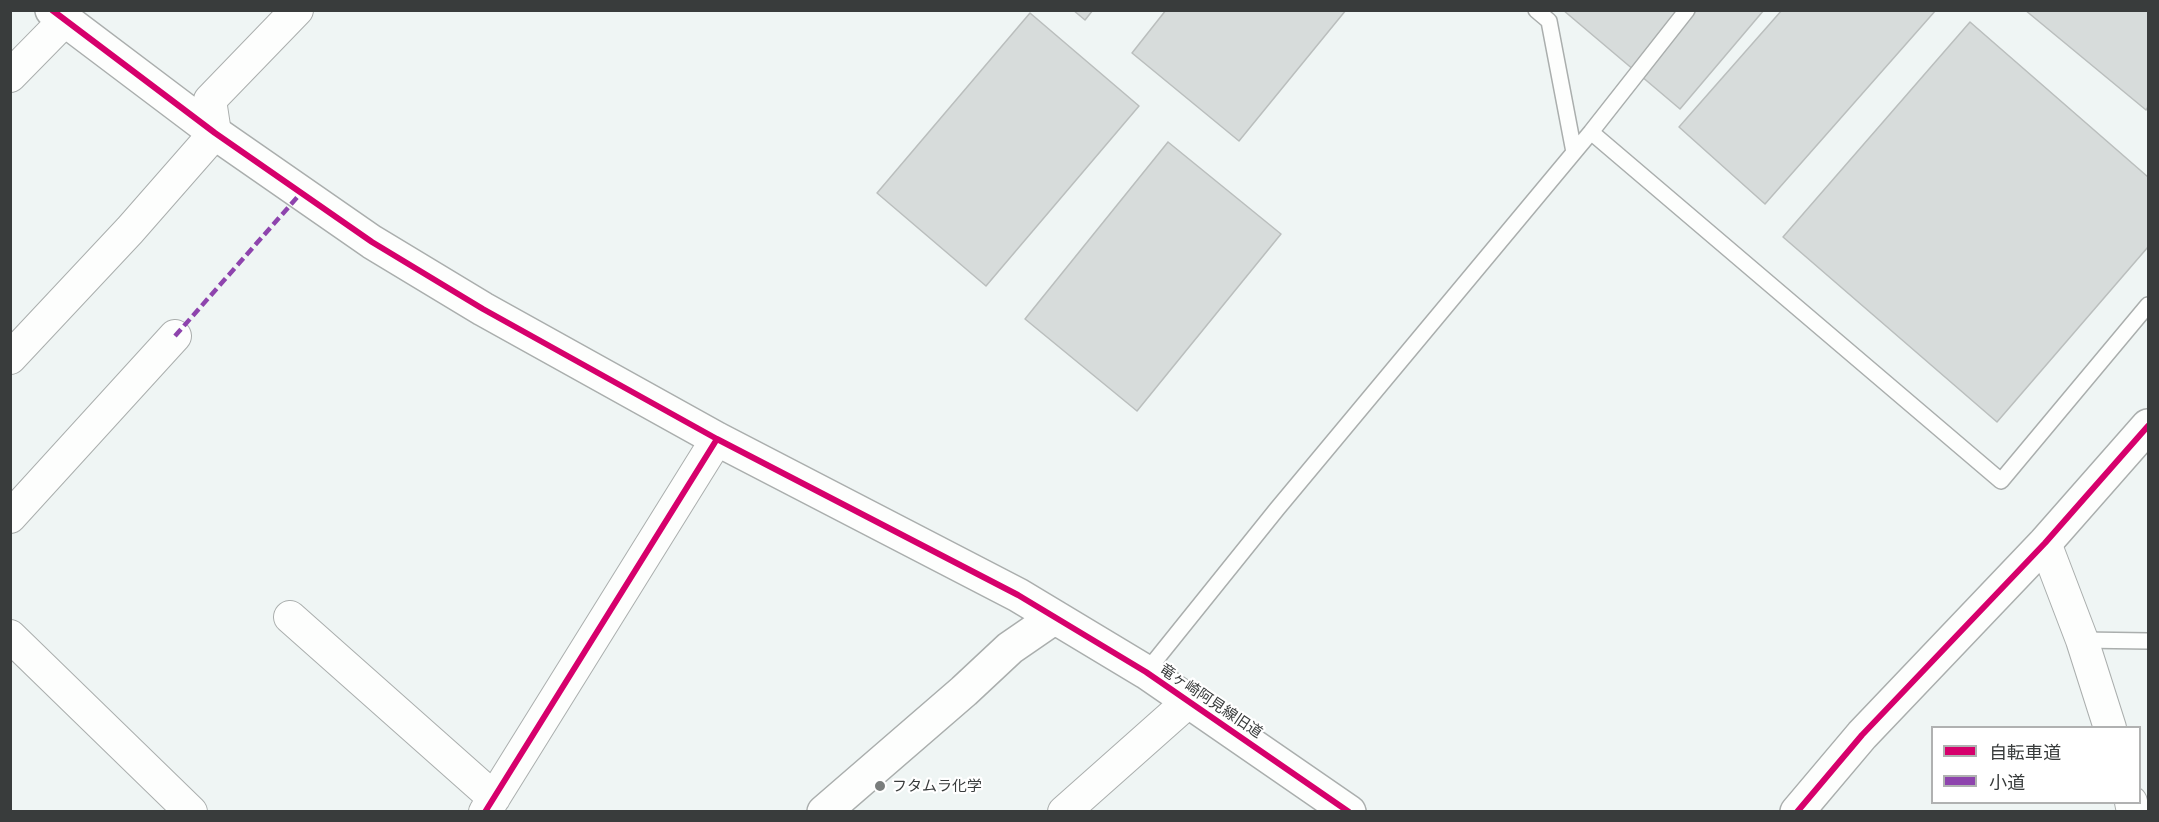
<!DOCTYPE html>
<meta charset="utf-8">
<style>
body{margin:0}
#map{position:relative;width:2159px;height:822px;overflow:hidden;background:#eff5f4;font-family:"Golos Text","Noto Sans JP",sans-serif}
canvas{display:block}
.frame{position:absolute;inset:0;border:12px solid #393c3c;pointer-events:none}
.legend{position:absolute;left:1931px;top:726px;width:210px;height:78px;box-sizing:border-box;background:#fff;border:2px solid #b0b1b1;margin:0;padding:8px 10px;list-style:none;font-size:18px;color:#393c3c}
.legend li{display:flex;align-items:center;gap:12px;height:30px}
.legend b{width:30px;border:2px solid #b0b1b1}
</style>
<div id="map">
<canvas width="2159" height="822"></canvas>
<div class="frame"></div>
<ul class="legend">
<li><b style="height:8px;background:#d6006c"></b>自転車道</li>
<li><b style="height:8px;background:#8e44ad"></b>小道</li>
</ul>
</div>
<script>
const ctx = document.querySelector('canvas').getContext('2d');
ctx.lineJoin = 'round';
function fill(path, color) {
  ctx.fillStyle = color;
  ctx.fill(path, 'evenodd');
}
function toPath(rows) {
  const path = new Path2D();
  for (const r of rows) {
    path.moveTo(r[0], r[1]);
    for (let i = 2; i < r.length; i += 2) path.lineTo(r[i], r[i + 1]);
  }
  return path;
}
function trace(path, color, width, dash) {
  ctx.strokeStyle = color;
  ctx.lineWidth = width;
  ctx.lineCap = dash ? 'butt' : 'round';
  ctx.setLineDash(dash || []);
  ctx.stroke(path);
}
function label(font, color, halo, rows, align = 'center') {
  ctx.font = font + ' "Golos Text","Noto Sans JP",sans-serif';
  ctx.lineWidth = 4.5;
  ctx.setLineDash([]);
  ctx.textBaseline = 'middle';
  ctx.strokeStyle = halo;
  ctx.fillStyle = color;
  for (const [text, x, y, turn = 0] of rows) {
    ctx.save();
    ctx.translate(x, y);
    ctx.rotate((+turn || 0) * Math.PI / 180);
    ctx.textAlign = isNaN(turn) ? turn : align;
    if (halo) ctx.strokeText(text, 0, 0);
    ctx.fillText(text, 0, 0);
    ctx.restore();
  }
}
const building = toPath([
 [1073,10,1093,10,1085,20,1073,10],
 [1166,10,1346,10,1239,141,1132,53,1166,10],
 [1563,10,1764,10,1680,109,1563,10],
 [1782,10,1936,10,1765,204,1679,127,1782,10],
 [2025,10,2148,10,2148,107,2146,110,2025,10],
 [1030,13,1139,106,986,286,877,193,1030,13],
 [1970,22,2148,177,2148,247,1997,422,1783,237,1970,22],
 [1168,142,1281,234,1137,411,1025,319,1168,142]
]);
const service = toPath([
 [1536,10,1549,21,1574,152],
 [1591,132,2001,481,2148,305],
 [2082,640,2148,641],
 [1146,672,1277,509,1591,132,1687,10]
]);
const minor = toPath([
 [10,76,65,20],
 [10,358,130,230,215,133,210,100,297,10],
 [10,517,175,336],
 [2045,543,2082,640,2110,728],
 [290,617,494,798],
 [10,636,191,812],
 [2131,802,2133,812],
 [485,812,717,439],
 [1064,812,1189,701]
]);
const tertiary = toPath([
 [52,10,215,133,372,242,483,309,717,439,1018,595,1146,672,1349,812],
 [824,812,964,691,1010,648,1055,617],
 [1797,812,1862,735,2045,543,2148,426]
]);
const quiet = toPath([
 [175,336,301,193]
]);
const cycleway = toPath([
 [52,10,215,133,372,242,483,309,717,439,1018,595,1146,672,1349,812],
 [485,812,717,439],
 [1797,812,1862,735,2045,543,2148,426]
]);
const markers = [
 [880,786,6,"#797d7c"]
];
const streetNames = [
 ["竜ヶ崎阿見線旧道",1211,701,34]
];
const poiNames = [
 ["フタムラ化学",892,786]
];
fill(building, '#d7dcdb');
trace(building, '#babebd', 1.5);
trace(service, '#aaaead', 18);
trace(minor, '#aaaead', 34);
trace(tertiary, '#aaaead', 36);
trace(service, '#fdfefd', 15);
trace(minor, '#fdfefd', 32);
trace(tertiary, '#fdfefd', 33);
trace(quiet, '#8e44ad', 4.5, [9, 4.5]);
trace(cycleway, '#d6006c', 6);
for (const [x, y, r, color] of markers) {
  const dot = new Path2D();
  dot.arc(x, y, r, 0, 2 * Math.PI);
  ctx.fillStyle = color;
  ctx.fill(dot);
  trace(dot, '#fff', 2);
}
label('15px', '#393c3c', '#fff', streetNames);
label('15px', '#393c3c', '#fff', poiNames, 'left');
</script>
